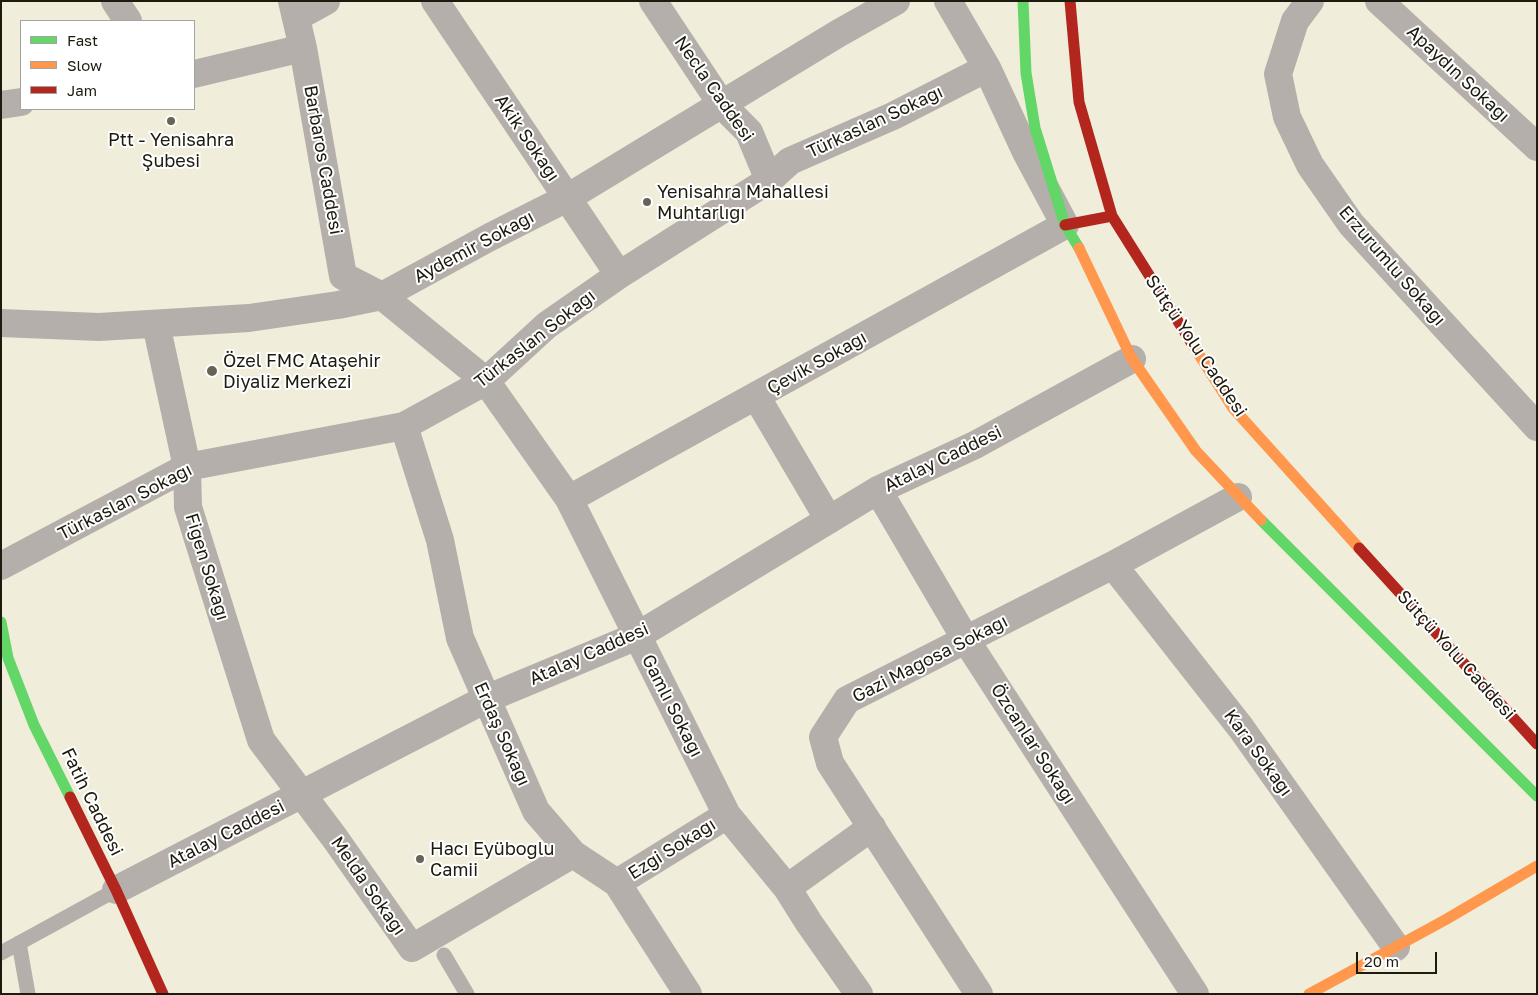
<!DOCTYPE html>
<meta charset="utf-8">
<style>
body{margin:0}
#map{position:relative;width:1538px;height:995px;overflow:hidden;background:#f0edda;font-family:"Golos Text",sans-serif}
canvas{display:block}
.frame{position:absolute;inset:0;border:2px solid #1d1b0e;pointer-events:none}
.legend{position:absolute;left:20px;top:20px;width:175px;height:90px;box-sizing:border-box;background:#fff;border:1px solid #a5a49f;margin:0;padding:6px 9px;list-style:none;font-size:15px;color:#1d1b0e}
.legend li{display:flex;align-items:center;gap:10px;height:25px}
.legend b{width:25px;border:1px solid #a5a49f}
.scale{position:absolute;left:1356px;top:952px;width:81px;height:22px;box-sizing:border-box;border:2px solid #1d1b0e;border-top:0;padding-left:6px;font-size:15px;line-height:18px;white-space:nowrap;color:#1d1b0e;-webkit-text-stroke:4px #fff;paint-order:stroke}
</style>
<div id="map">
<canvas width="1538" height="995"></canvas>
<div class="frame"></div>
<ul class="legend">
<li><b style="height:6px;background:#63d668"></b>Fast</li>
<li><b style="height:6px;background:#ff974d"></b>Slow</li>
<li><b style="height:6px;background:#b3261e"></b>Jam</li>
</ul>
<div class="scale">20 m</div>
</div>
<script>
const ctx = document.querySelector('canvas').getContext('2d');
ctx.lineJoin = 'round';
function toPath(rows) {
  const path = new Path2D();
  for (const r of rows) {
    path.moveTo(r[0], r[1]);
    for (let i = 2; i < r.length; i += 2) path.lineTo(r[i], r[i + 1]);
  }
  return path;
}
function trace(path, color, width, dash) {
  ctx.strokeStyle = color;
  ctx.lineWidth = width;
  ctx.lineCap = dash ? 'butt' : 'round';
  ctx.setLineDash(dash || []);
  ctx.stroke(path);
}
function label(font, color, halo, rows, align = 'center') {
  ctx.font = font + ' "Golos Text",sans-serif';
  ctx.lineWidth = 4;
  ctx.setLineDash([]);
  ctx.textBaseline = 'middle';
  ctx.strokeStyle = halo;
  ctx.fillStyle = color;
  for (const [text, x, y, turn = 0] of rows) {
    ctx.save();
    ctx.translate(x, y);
    ctx.rotate((+turn || 0) * Math.PI / 180);
    ctx.textAlign = isNaN(turn) ? turn : align;
    if (halo) ctx.strokeText(text, 0, 0);
    ctx.fillText(text, 0, 0);
    ctx.restore();
  }
}
const lane = toPath([
 [19,943,28,994],
 [1,953,116,890],
 [444,955,467,994]
]);
const street = toPath([
 [115,1,128,21],
 [292,1,303,48,343,276,382,296,486,381,569,499,727,815,787,888,809,923,859,994],
 [435,1,619,275],
 [653,1,722,105,749,132,769,180],
 [1310,1,1295,21,1278,74,1287,117,1310,165,1351,224,1537,427],
 [1379,1,1537,147],
 [297,17,326,1],
 [194,74,303,48],
 [1,105,21,102],
 [1,323,99,327,249,318,338,305,382,296,490,237,567,198,839,33,896,1],
 [156,324,187,467,188,507,261,740,334,837,412,948,573,854],
 [756,396,829,520],
 [404,426,440,540,460,638,536,811,573,854,617,883,688,994],
 [878,490,966,640,1195,994],
 [569,499,1065,225,1027,154,987,68,948,1],
 [1113,565,1241,728,1396,947],
 [1,566,187,467,404,426,486,381,547,325,619,275,769,180,790,161,893,116,987,68],
 [617,883,727,815],
 [787,888,872,827],
 [116,890,486,699,637,636,878,490,975,445,1132,359],
 [979,994,830,763,823,737,847,700,1113,565,1238,497]
]);
const fast = toPath([
 [1023,1,1026,73,1035,128,1065,225,1079,248],
 [1261,520,1537,796],
 [1,622,8,658,34,725,70,797]
]);
const slow = toPath([
 [1079,248,1132,359,1196,451,1261,520],
 [1191,342,1233,408,1359,548],
 [1309,994,1445,920,1537,866]
]);
const jam = toPath([
 [1070,1,1079,102,1112,216,1191,342],
 [1065,225,1112,216],
 [1359,548,1537,744],
 [70,797,116,890,163,994]
]);
const markers = [
 [171,121,5,"#676455"],
 [647,202,5,"#676455"],
 [212,371,6,"#676455"],
 [420,859,5,"#676455"]
];
const streetNames = [
 ["Apaydın Sokağı",1458,74,43],
 ["Necla Caddesi",714,89,55],
 ["Türkaslan Sokağı",875,122,-25],
 ["Akik Sokağı",527,138,56],
 ["Barbaros Caddesi",323,160,80],
 ["Aydemir Sokağı",474,247,-28],
 ["Erzurumlu Sokağı",1392,266,49],
 ["Türkaslan Sokağı",535,339,-38],
 ["Sütçü Yolu Caddesi",1196,346,56],
 ["Çevik Sokağı",817,363,-29],
 ["Atalay Caddesi",943,459,-26],
 ["Türkaslan Sokağı",125,502,-27],
 ["Figen Sokağı",207,567,73],
 ["Atalay Caddesi",589,654,-24],
 ["Sütçü Yolu Caddesi",1456,655,48],
 ["Gazi Magosa Sokağı",930,659,-27],
 ["Gamlı Sokağı",672,706,63],
 ["Erdaş Sokağı",502,734,66],
 ["Özcanlar Sokağı",1033,744,57],
 ["Kara Sokağı",1258,753,54],
 ["Fatih Caddesi",92,802,64],
 ["Atalay Caddesi",226,834,-27],
 ["Ezgi Sokağı",672,849,-32],
 ["Melda Sokağı",368,886,55]
];
const poiNames = [
 ["Ptt - Yenisahra",171,140,"center"],
 ["Şubesi",171,161,"center"],
 ["Yenisahra Mahallesi",657,192],
 ["Muhtarlığı",657,213],
 ["Özel FMC Ataşehir",223,361],
 ["Diyaliz Merkezi",223,382],
 ["Hacı Eyüboğlu",430,849],
 ["Camii",430,870]
];
trace(lane, '#b4afaa', 15);
trace(street, '#b4afaa', 28);
trace(fast, '#63d668', 11);
trace(slow, '#ff974d', 11);
trace(jam, '#b3261e', 11);
for (const [x, y, r, color] of markers) {
  const dot = new Path2D();
  dot.arc(x, y, r, 0, 2 * Math.PI);
  ctx.fillStyle = color;
  ctx.fill(dot);
  trace(dot, '#fff', 2);
}
label('18px', '#1d1b0e', '#fff', streetNames);
label('18px', '#1d1b0e', '#fff', poiNames, 'left');
</script>
